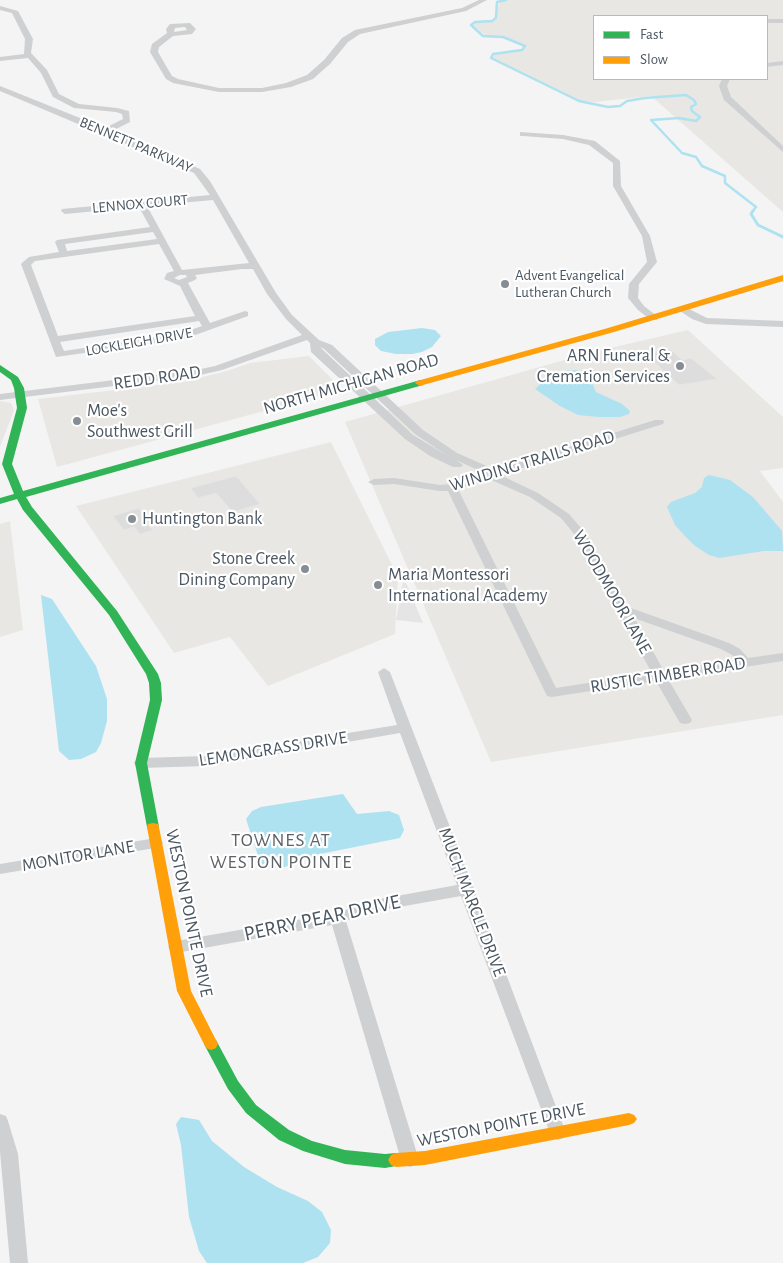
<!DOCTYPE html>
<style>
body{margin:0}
#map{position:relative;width:783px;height:1263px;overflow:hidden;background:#f4f4f4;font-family:"Alegreya Sans",sans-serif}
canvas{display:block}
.legend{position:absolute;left:593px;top:15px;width:175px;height:65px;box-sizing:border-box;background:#fff;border:1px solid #b7bbc0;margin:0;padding:6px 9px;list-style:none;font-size:15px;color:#4a5661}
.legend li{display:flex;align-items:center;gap:10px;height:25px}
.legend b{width:25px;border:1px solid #b7bbc0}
</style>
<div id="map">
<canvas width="783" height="1263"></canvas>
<ul class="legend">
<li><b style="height:6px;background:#30b455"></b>Fast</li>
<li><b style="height:6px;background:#ff9f0a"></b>Slow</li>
</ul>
</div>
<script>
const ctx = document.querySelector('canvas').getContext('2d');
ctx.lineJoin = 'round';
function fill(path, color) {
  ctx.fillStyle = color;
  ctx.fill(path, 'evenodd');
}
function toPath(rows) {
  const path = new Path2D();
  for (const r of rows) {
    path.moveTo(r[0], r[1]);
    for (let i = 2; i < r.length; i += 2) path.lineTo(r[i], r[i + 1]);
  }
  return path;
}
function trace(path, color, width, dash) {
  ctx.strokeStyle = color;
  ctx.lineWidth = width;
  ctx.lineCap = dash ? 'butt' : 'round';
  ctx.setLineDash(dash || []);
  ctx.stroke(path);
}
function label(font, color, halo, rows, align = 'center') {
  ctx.font = font + ' "Alegreya Sans",sans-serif';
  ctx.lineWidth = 4.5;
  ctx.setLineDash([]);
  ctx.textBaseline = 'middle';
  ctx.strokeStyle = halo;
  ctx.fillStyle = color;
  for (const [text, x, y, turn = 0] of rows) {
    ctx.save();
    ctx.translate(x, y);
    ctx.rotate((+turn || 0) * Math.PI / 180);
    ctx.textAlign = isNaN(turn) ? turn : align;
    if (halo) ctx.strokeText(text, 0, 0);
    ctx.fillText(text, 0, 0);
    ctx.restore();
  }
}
const commercial = toPath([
 [508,0,783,0,783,212,651,96,595,102,580,101,492,58,494,55,501,53,523,50,526,46,504,37,485,35,473,25,476,22,493,22,498,18,497,13,499,3],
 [594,16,767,16,767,79,594,79],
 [688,330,783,417,783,468,760,471,783,502,783,715,491,762,345,422,593,352],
 [309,356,339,386,334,392,57,467,38,399,183,382,227,371,250,363],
 [0,401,11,403,14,410,0,447],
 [331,442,398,577,395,634,268,686,230,637,174,653,76,506],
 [10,521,23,630,0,637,0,524]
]);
const education = toPath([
 [403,582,406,583,423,623,396,620]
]);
const water = toPath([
 [422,328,435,330,441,336,432,347,422,352,412,354,396,354,381,351,375,345,375,339,388,332],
 [576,370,585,372,589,376,596,392,622,404,630,411,629,414,620,417,598,417,578,415,560,406,535,389,548,377,563,371],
 [709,475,730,480,753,497,782,531,783,551,764,551,719,558,709,555,695,546,684,535,675,525,667,507,671,502,695,493,702,487,704,478],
 [41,595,52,599,96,666,107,699,107,721,101,743,96,752,81,759,69,760,59,751],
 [343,794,357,814,389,811,399,815,404,830,400,838,320,854,285,867,268,867,261,865,246,819,252,811,261,807],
 [181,1117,199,1120,212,1141,244,1167,277,1187,308,1201,322,1212,331,1230,330,1243,318,1257,303,1263,207,1263,199,1251,189,1217,181,1145,176,1124]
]);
const streamFar1 = toPath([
 [506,0,497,2,496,18,492,21,475,22,471,25,483,36,503,37,525,46,522,50,493,54,491,58,579,101,608,107,620,106,627,101,645,98,686,95,694,100,696,104,691,107,692,111,700,117,696,121,679,118,651,120,682,153,696,157,702,166,725,176,725,183,756,207,752,212]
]);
const stream = toPath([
 [753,211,751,214,758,225,783,237]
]);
const building = toPath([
 [670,349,682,360,691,358,717,379,679,385,646,354,670,349],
 [236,476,260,504,233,512,216,493,198,498,191,488,236,476],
 [139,508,150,523,147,524,153,530,140,534,134,527,124,530,113,516,139,508]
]);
const street = toPath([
 [479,0,487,0,466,11,360,34,348,42,330,64,313,79,291,87,262,92,219,92,173,83,166,79,150,52,152,44,167,33,166,29,170,24,190,23,196,29,192,34,173,36,159,47,158,52,172,76,178,79,219,88,262,88,286,83,307,75,324,60,342,38,355,30,462,8,479,0],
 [185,27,187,30,174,32,175,28,185,27],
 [0,6,18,11,33,39,31,53,47,70,59,94,79,104,117,108,129,111,130,122,112,131,200,169,210,181,276,293,292,315,319,340,332,345,423,430,457,453,489,467,491,471,655,420,663,420,664,422,663,424,500,475,538,493,569,514,586,534,628,607,729,643,740,649,748,658,783,653,783,661,668,679,692,720,690,723,685,724,680,723,656,681,552,697,547,696,448,491,440,491,394,484,374,485,368,482,374,479,394,478,440,485,451,484,476,476,476,472,480,471,456,460,463,465,461,467,453,467,430,456,405,439,311,352,310,343,307,340,222,370,196,376,0,400,0,394,196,370,215,366,302,335,286,319,267,294,253,269,242,269,195,275,197,278,195,280,188,283,210,323,245,311,248,312,248,316,184,339,56,357,21,264,23,262,29,257,59,252,55,242,57,240,150,227,139,207,65,214,61,211,62,209,210,195,194,173,0,91,0,86,105,128,123,119,122,114,116,112,74,108,53,97,41,73,28,58,0,61,0,57,24,54,25,39,12,13,0,10,0,6],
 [213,200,249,263,182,270,147,206,213,200],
 [153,232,157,239,67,251,65,244,153,232],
 [159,244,174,271,167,273,164,279,180,286,195,316,58,336,31,265,35,261,159,244],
 [180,275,186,275,187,277,179,280,174,278,180,275],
 [199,321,202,326,182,333,64,351,60,342,199,321],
 [320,347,324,349,415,434,448,456,413,435,320,347],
 [489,479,530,497,561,518,575,535,652,673,556,688,458,489,489,479],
 [634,618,721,649,732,655,736,660,664,671,634,618],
 [767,19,783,19,783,23,767,23,767,19],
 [783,61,783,65,767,67,767,63,783,61],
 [722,79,730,79,727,86,731,97,783,146,783,152,724,100,719,86,722,79],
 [520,132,563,135,595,141,620,161,621,186,650,236,657,262,639,284,638,298,644,306,657,316,657,320,651,320,638,310,628,298,629,284,647,262,642,236,613,186,613,163,589,145,563,139,523,136,520,136,520,132],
 [683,306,707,318,783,321,783,327,706,324,692,319,680,311,678,309,683,306],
 [384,668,390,672,474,889,566,1133,564,1138,558,1140,552,1138,550,1133,461,896,371,912,346,921,419,1160,416,1165,410,1167,404,1165,401,1160,332,925,176,953,171,951,168,947,171,943,176,941,337,913,369,901,457,885,400,733,207,766,141,768,136,766,134,763,136,760,141,758,207,756,397,725,378,672,384,668],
 [156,838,161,839,163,843,161,847,0,874,0,864,156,838],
 [0,1114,6,1116,8,1121,18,1154,28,1263,10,1263,0,1152,0,1114]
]);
const fast = toPath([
 [0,365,18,377,24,388,27,408,12,464,23,491,417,381,420,380,425,383,423,385,26,497,32,507,117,611,158,674,161,683,162,700,147,763,159,827,158,830,148,830,147,827,135,763,150,700,149,683,146,674,109,615,23,510,17,499,0,504,0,498,14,494,2,464,17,408,14,388,11,380,0,372,0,365],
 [211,1038,216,1040,238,1081,256,1105,289,1130,312,1141,345,1150,385,1154,396,1153,401,1155,404,1160,401,1165,385,1168,345,1164,303,1151,279,1140,246,1113,228,1089,204,1044,206,1040,211,1038]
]);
const slow = toPath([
 [783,275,783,281,614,332,423,385,420,386,415,383,417,381,608,328,783,275],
 [153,823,158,824,159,827,191,991,218,1044,216,1048,211,1050,206,1048,177,991,147,827,148,824,153,823],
 [629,1113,634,1115,637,1119,634,1123,629,1125,425,1165,396,1167,391,1165,388,1160,391,1155,396,1153,425,1151,629,1113]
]);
const markers = [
 [505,284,5,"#868d94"],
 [680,366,5,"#868d94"],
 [77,421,5,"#868d94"],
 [132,519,5,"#868d94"],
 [305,569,5,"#868d94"],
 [378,585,5,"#868d94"]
];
const farStreetnames = [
 ["BENNETT PARKWAY",136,145,23],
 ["LENNOX COURT",140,204,-5],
 ["LOCKLEIGH DRIVE",139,342,-10]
];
const farPoinames = [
 ["Advent Evangelical",515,275],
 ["Lutheran Church",515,292]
];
const poiNames = [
 ["ARN Funeral &",670,356,"right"],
 ["Cremation Services",670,377,"right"],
 ["Moe's",87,411],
 ["Southwest Grill",87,432],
 ["Huntington Bank",142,519],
 ["Stone Creek",295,559,"right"],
 ["Dining Company",295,580,"right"],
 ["Maria Montessori",388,575],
 ["International Academy",388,596]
];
const streetNames = [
 ["REDD ROAD",157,378,-8],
 ["NORTH MICHIGAN ROAD",351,384,-16],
 ["WINDING TRAILS ROAD",532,461,-17],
 ["WOODMOOR LANE",612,592,60],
 ["RUSTIC TIMBER ROAD",668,675,-9],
 ["LEMONGRASS DRIVE",273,749,-9],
 ["MONITOR LANE",78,856,-10],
 ["MUCH MARCLE DRIVE",472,902,69],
 ["WESTON POINTE DRIVE",189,913,78],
 ["WESTON POINTE DRIVE",501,1125,-11]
];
const neighbourhoodNames = [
 ["TOWNES AT",281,840],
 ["WESTON POINTE",281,862]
];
const nearStreetnames = [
 ["PERRY PEAR DRIVE",322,918,-12]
];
fill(commercial, '#e8e7e3');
fill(education, '#e6e5e6');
fill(water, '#aee2f0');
trace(streamFar1, '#aee2f0', 2.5);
trace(stream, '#aee2f0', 3);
fill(building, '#ddddde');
trace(building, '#e5e6e7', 1);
fill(street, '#ced0d2');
fill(fast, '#30b455');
fill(slow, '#ff9f0a');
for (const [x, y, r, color] of markers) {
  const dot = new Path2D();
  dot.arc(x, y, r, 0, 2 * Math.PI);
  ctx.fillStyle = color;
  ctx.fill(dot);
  trace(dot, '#fff', 2);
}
label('15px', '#4a5661', '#fff', farStreetnames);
label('15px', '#4a5661', '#fff', farPoinames, 'left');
label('18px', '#4a5661', '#fff', poiNames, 'left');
label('18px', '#4a5661', '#fff', streetNames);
ctx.letterSpacing = '1px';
label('19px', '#5f6368', '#fff', neighbourhoodNames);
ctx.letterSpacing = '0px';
label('21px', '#4a5661', '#fff', nearStreetnames);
</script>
